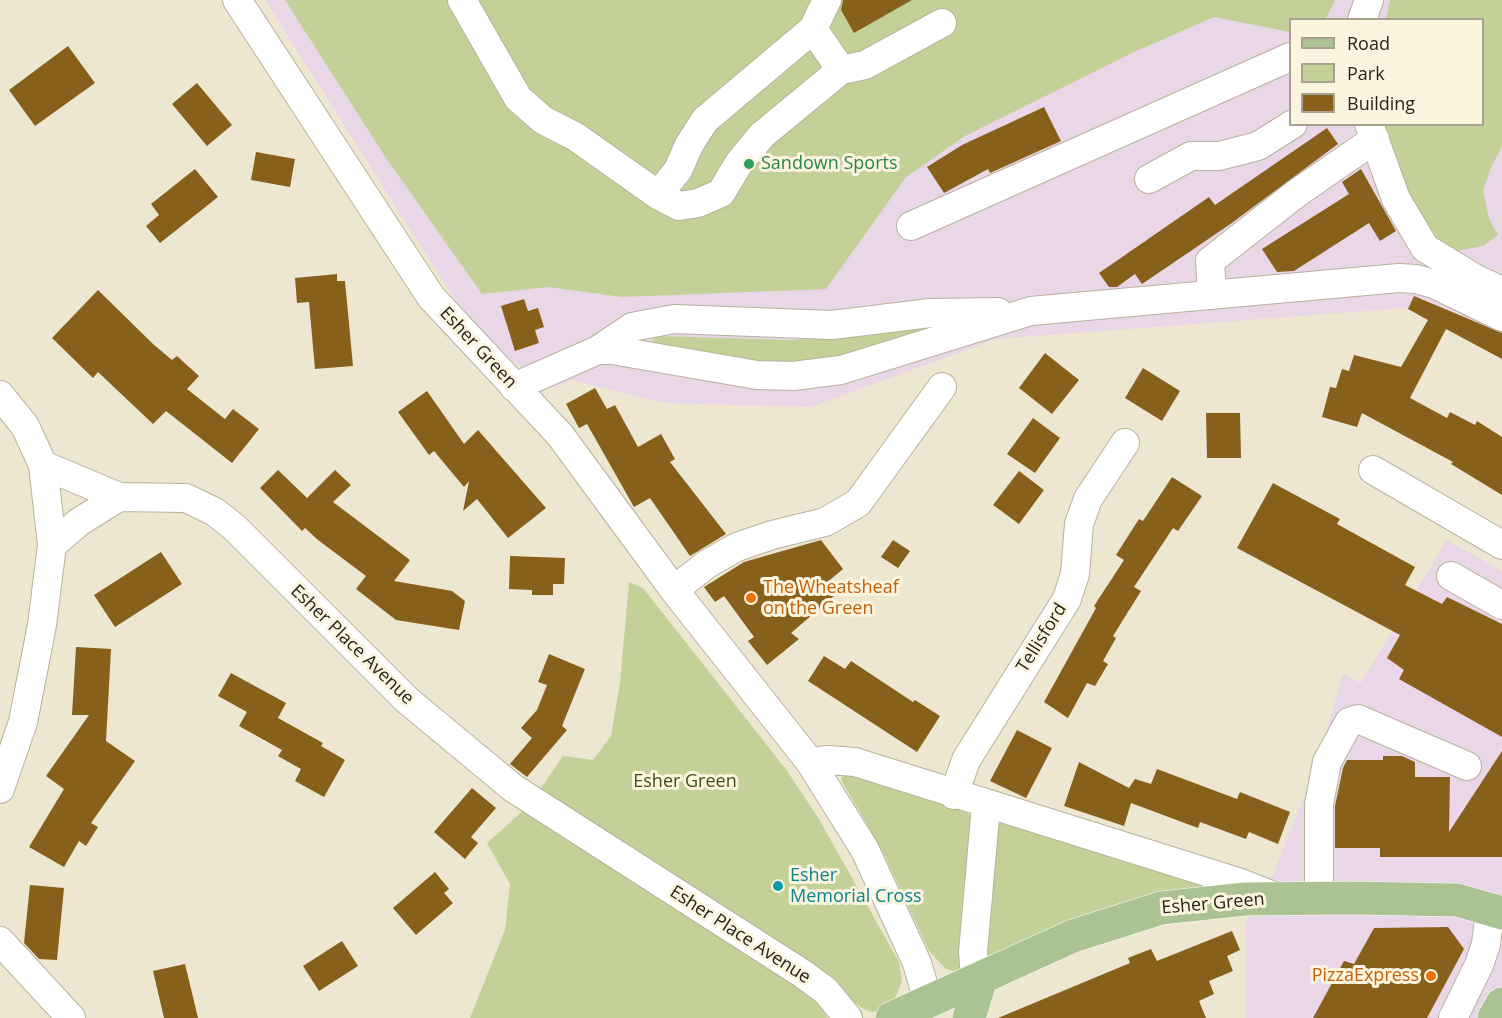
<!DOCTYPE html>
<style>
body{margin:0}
#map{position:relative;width:1502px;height:1018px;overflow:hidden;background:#ede7d1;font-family:"Open Sans",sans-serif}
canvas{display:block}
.legend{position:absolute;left:1289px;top:18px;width:195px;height:108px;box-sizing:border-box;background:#fbf4de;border:2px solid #a6a190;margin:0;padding:8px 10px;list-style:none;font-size:18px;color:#27241c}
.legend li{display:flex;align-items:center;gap:12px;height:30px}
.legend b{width:30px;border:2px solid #a6a190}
</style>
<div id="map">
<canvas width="1502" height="1018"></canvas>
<ul class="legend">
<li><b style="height:8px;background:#abc392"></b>Road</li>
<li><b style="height:16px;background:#c3d198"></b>Park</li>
<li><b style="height:16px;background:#87601c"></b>Building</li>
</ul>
</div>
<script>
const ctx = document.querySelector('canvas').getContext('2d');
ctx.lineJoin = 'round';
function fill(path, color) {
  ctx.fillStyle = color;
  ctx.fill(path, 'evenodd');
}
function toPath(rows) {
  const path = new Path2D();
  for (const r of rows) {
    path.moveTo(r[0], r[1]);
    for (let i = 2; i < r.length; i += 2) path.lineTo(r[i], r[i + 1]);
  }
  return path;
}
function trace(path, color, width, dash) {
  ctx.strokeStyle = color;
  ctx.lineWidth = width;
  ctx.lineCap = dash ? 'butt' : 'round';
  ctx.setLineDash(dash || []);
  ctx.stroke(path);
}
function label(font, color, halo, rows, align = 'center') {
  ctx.font = font + ' "Open Sans",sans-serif';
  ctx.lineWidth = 6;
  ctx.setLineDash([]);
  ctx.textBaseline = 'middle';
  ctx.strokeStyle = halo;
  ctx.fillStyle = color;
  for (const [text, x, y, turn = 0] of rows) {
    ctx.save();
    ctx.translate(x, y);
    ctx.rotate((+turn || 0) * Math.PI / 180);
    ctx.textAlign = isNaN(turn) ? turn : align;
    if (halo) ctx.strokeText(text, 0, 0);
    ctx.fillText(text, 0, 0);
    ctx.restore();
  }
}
const commercial = toPath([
 [265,0,1502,0,1502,359,1406,308,996,339,811,407,664,403,571,380,555,388,518,365,474,330],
 [1290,20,1482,20,1482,124,1290,124],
 [1447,540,1502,571,1502,1018,1246,1018,1246,923,1272,877,1316,767,1343,674,1361,683]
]);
const green = toPath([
 [285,0,1335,0,1326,19,1290,20,1290,32,1214,17,1132,53,965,136,906,177,826,289,622,297,548,287,482,294,386,158],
 [1390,0,1502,0,1502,147,1492,165,1483,190,1489,219,1498,235,1483,246,1457,251,1431,236,1389,156,1385,125,1482,124,1482,20,1386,19],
 [949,321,883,351,770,365,648,345,657,336,793,340,869,336],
 [629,582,643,588,785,768,819,819,899,962,902,981,893,1004,881,1011,871,1012,862,1008,841,991,539,791,563,756,593,760,611,736,620,683],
 [844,773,966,810,971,817,965,969,957,972,946,969,929,951,883,852,841,780],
 [525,809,816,998,827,1018,470,1018,505,930,510,884,487,843],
 [1002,822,1234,888,989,960,985,954,994,828]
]);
const building = toPath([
 [843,0,912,0,854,33,841,10],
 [68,46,95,83,35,126,9,90],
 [197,83,232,125,207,146,172,104],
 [1044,107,1061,141,990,173,988,169,944,193,927,167,962,145],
 [1327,128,1338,144,1229,225,1142,284,1135,274,1117,287,1109,287,1099,273,1209,197,1215,205],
 [256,152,295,159,290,187,251,180],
 [195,169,218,197,160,243,146,226,159,215,151,204],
 [1361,169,1396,231,1380,241,1369,223,1294,271,1277,272,1262,249,1349,194,1342,182],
 [337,274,337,281,345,281,353,366,315,369,309,302,297,303,295,278],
 [98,290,153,344,172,360,177,356,199,376,187,389,225,419,233,409,259,429,232,463,166,411,153,424,98,372,93,378,52,338],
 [1414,296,1502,333,1502,359,1446,329,1410,398,1447,418,1450,412,1475,425,1477,421,1502,437,1502,495,1451,464,1453,462,1362,413,1357,427,1322,417,1330,387,1336,388,1342,369,1349,371,1354,355,1401,367,1428,320,1408,309],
 [524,299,528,311,538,308,544,327,535,330,539,343,515,351,501,306],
 [1045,353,1079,380,1052,414,1019,388],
 [1143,368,1180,391,1162,421,1125,398],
 [595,388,607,409,615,405,638,447,661,434,675,459,670,462,726,534,690,556,650,498,634,507,587,424,579,428,566,404],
 [427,391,464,444,478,430,546,508,508,538,477,499,463,511,469,481,464,487,434,451,429,455,398,412],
 [1206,413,1240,413,1241,458,1207,458],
 [1033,418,1060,438,1035,473,1007,454],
 [278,470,307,498,335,470,351,485,333,502,410,560,394,581,452,591,465,601,459,630,396,620,356,589,366,576,318,540,305,528,302,531,260,488],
 [1019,471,1044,490,1019,524,993,505],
 [1172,477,1202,496,1178,531,1173,528,1134,587,1141,591,1113,636,1116,638,1103,661,1108,664,1095,686,1087,683,1068,718,1044,702,1096,608,1094,606,1124,560,1116,555,1139,519,1143,521],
 [1273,483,1340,519,1337,524,1415,567,1405,585,1442,604,1447,597,1502,624,1502,737,1399,679,1404,670,1387,658,1400,635,1237,548],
 [821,540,843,569,825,584,834,596,791,633,799,639,767,665,748,641,754,637,724,596,715,602,704,587,744,562],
 [893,540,910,551,898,568,881,557],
 [161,552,182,584,115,627,94,595],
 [510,556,565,558,564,584,553,584,553,595,532,595,532,590,509,589],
 [76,647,111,649,106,741,135,761,91,823,98,827,86,846,79,841,64,867,29,847,64,789,46,776,89,715,72,715],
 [549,654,585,669,562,726,567,730,527,777,510,764,532,738,521,728,537,710,547,685,538,682],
 [824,656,845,669,851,661,913,702,915,700,940,716,917,752,808,681],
 [231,673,286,703,278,718,323,743,321,746,345,760,324,797,295,781,301,769,278,756,282,750,239,726,247,712,218,696],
 [1017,730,1052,748,1026,798,990,781],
 [1502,751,1502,857,1380,857,1380,848,1335,848,1335,806,1343,768,1347,760,1383,760,1383,756,1402,756,1415,762,1415,777,1450,777,1449,832],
 [1079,762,1129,788,1135,779,1151,784,1157,769,1237,799,1240,792,1290,812,1278,844,1249,832,1246,839,1200,822,1198,828,1131,803,1124,826,1064,806],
 [472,788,496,808,471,837,478,843,465,859,434,832],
 [435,872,449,889,444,893,453,903,416,935,393,908],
 [30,885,64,888,57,960,39,959,24,943],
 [1448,927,1464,949,1427,1018,1313,1018,1344,961,1354,964,1374,928],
 [1232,931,1240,950,1227,956,1233,971,1209,981,1214,994,1199,1001,1206,1018,998,1018,1130,963,1128,958,1151,949,1157,961],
 [342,941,358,966,319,991,303,966],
 [185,964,198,1018,164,1018,153,971]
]);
const minor = toPath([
 [237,0,431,297,560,435,674,590,810,762,865,850,917,963,928,1001],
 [462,0,518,98,543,120,576,137,658,195,679,206,698,203,721,193,739,163,762,135,841,70,865,65,942,23],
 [1362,20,1369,0],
 [813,29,827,0],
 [1369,124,1396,199,1425,248,1476,279,1502,291],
 [1149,179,1191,156,1219,156,1258,146,1293,124],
 [658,195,678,170,689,145,705,120,813,29,841,70],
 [911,226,1290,57],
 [1212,294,1210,261,1297,193,1375,139],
 [598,350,632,327,674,319,832,325,930,313,998,312],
 [514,387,598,350,612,350,757,375,793,376,841,370,1031,311,1399,278,1416,279,1434,284,1502,317],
 [0,395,25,426,43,465,119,497],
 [43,465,52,545],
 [1373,470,1502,545],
 [1451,576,1502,605],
 [674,590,707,564,737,547,772,535,825,522,858,503,942,387],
 [810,762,828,760,855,762,1238,882,1276,897],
 [0,789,23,722,42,625,52,545,79,522,119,497,186,498,215,512,234,527,407,700,513,788,803,974,826,991,848,1018],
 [954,795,966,760,1067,599,1075,574,1079,524,1088,499,1125,443],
 [1319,898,1319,804,1327,762,1349,722,1358,719,1467,766],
 [0,941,71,1018],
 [981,978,974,965,973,952,986,806],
 [1453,1018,1479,965,1486,944,1488,927,1500,912]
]);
const major = toPath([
 [892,1018,1073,936,1161,908,1245,899,1352,898,1457,900,1502,913],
 [969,1018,981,978],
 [1494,1018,1502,1004]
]);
const markers = [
 [749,164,6,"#2e9e5b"],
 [751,598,6,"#e8710a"],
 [778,886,6,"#0f9aa8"],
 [1431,976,6,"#e8710a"]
];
const leisureNames = [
 ["Sandown Sports",761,164]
];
const streetNames = [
 ["Esher Green",478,348,47],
 ["Tellisford",1042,638,-58],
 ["Esher Place Avenue",352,645,44],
 ["Esher Green",1213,904,-5],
 ["Esher Place Avenue",740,935,33]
];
const foodNames = [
 ["The Wheatsheaf",763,588],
 ["on the Green",763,609],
 ["PizzaExpress",1419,976,"right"]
];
const parkNames = [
 ["Esher Green",685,782]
];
const cultureNames = [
 ["Esher",790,876],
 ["Memorial Cross",790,897]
];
fill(commercial, '#e9d6e6');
fill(green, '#c3d198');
fill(building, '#87601c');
trace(minor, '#b8b19c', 30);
trace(major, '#fff', 34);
trace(minor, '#fff', 28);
trace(major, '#abc392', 33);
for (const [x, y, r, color] of markers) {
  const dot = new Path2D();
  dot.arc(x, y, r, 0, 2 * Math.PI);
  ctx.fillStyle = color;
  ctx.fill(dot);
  trace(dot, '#fbf4de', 2);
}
label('18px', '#27864d', '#fbf4de', leisureNames, 'left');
label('18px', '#27241c', '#fbf4de', streetNames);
label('18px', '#c56008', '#fbf4de', foodNames, 'left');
label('18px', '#444e1b', '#fbf4de', parkNames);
label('18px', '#0d838f', '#fbf4de', cultureNames, 'left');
</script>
